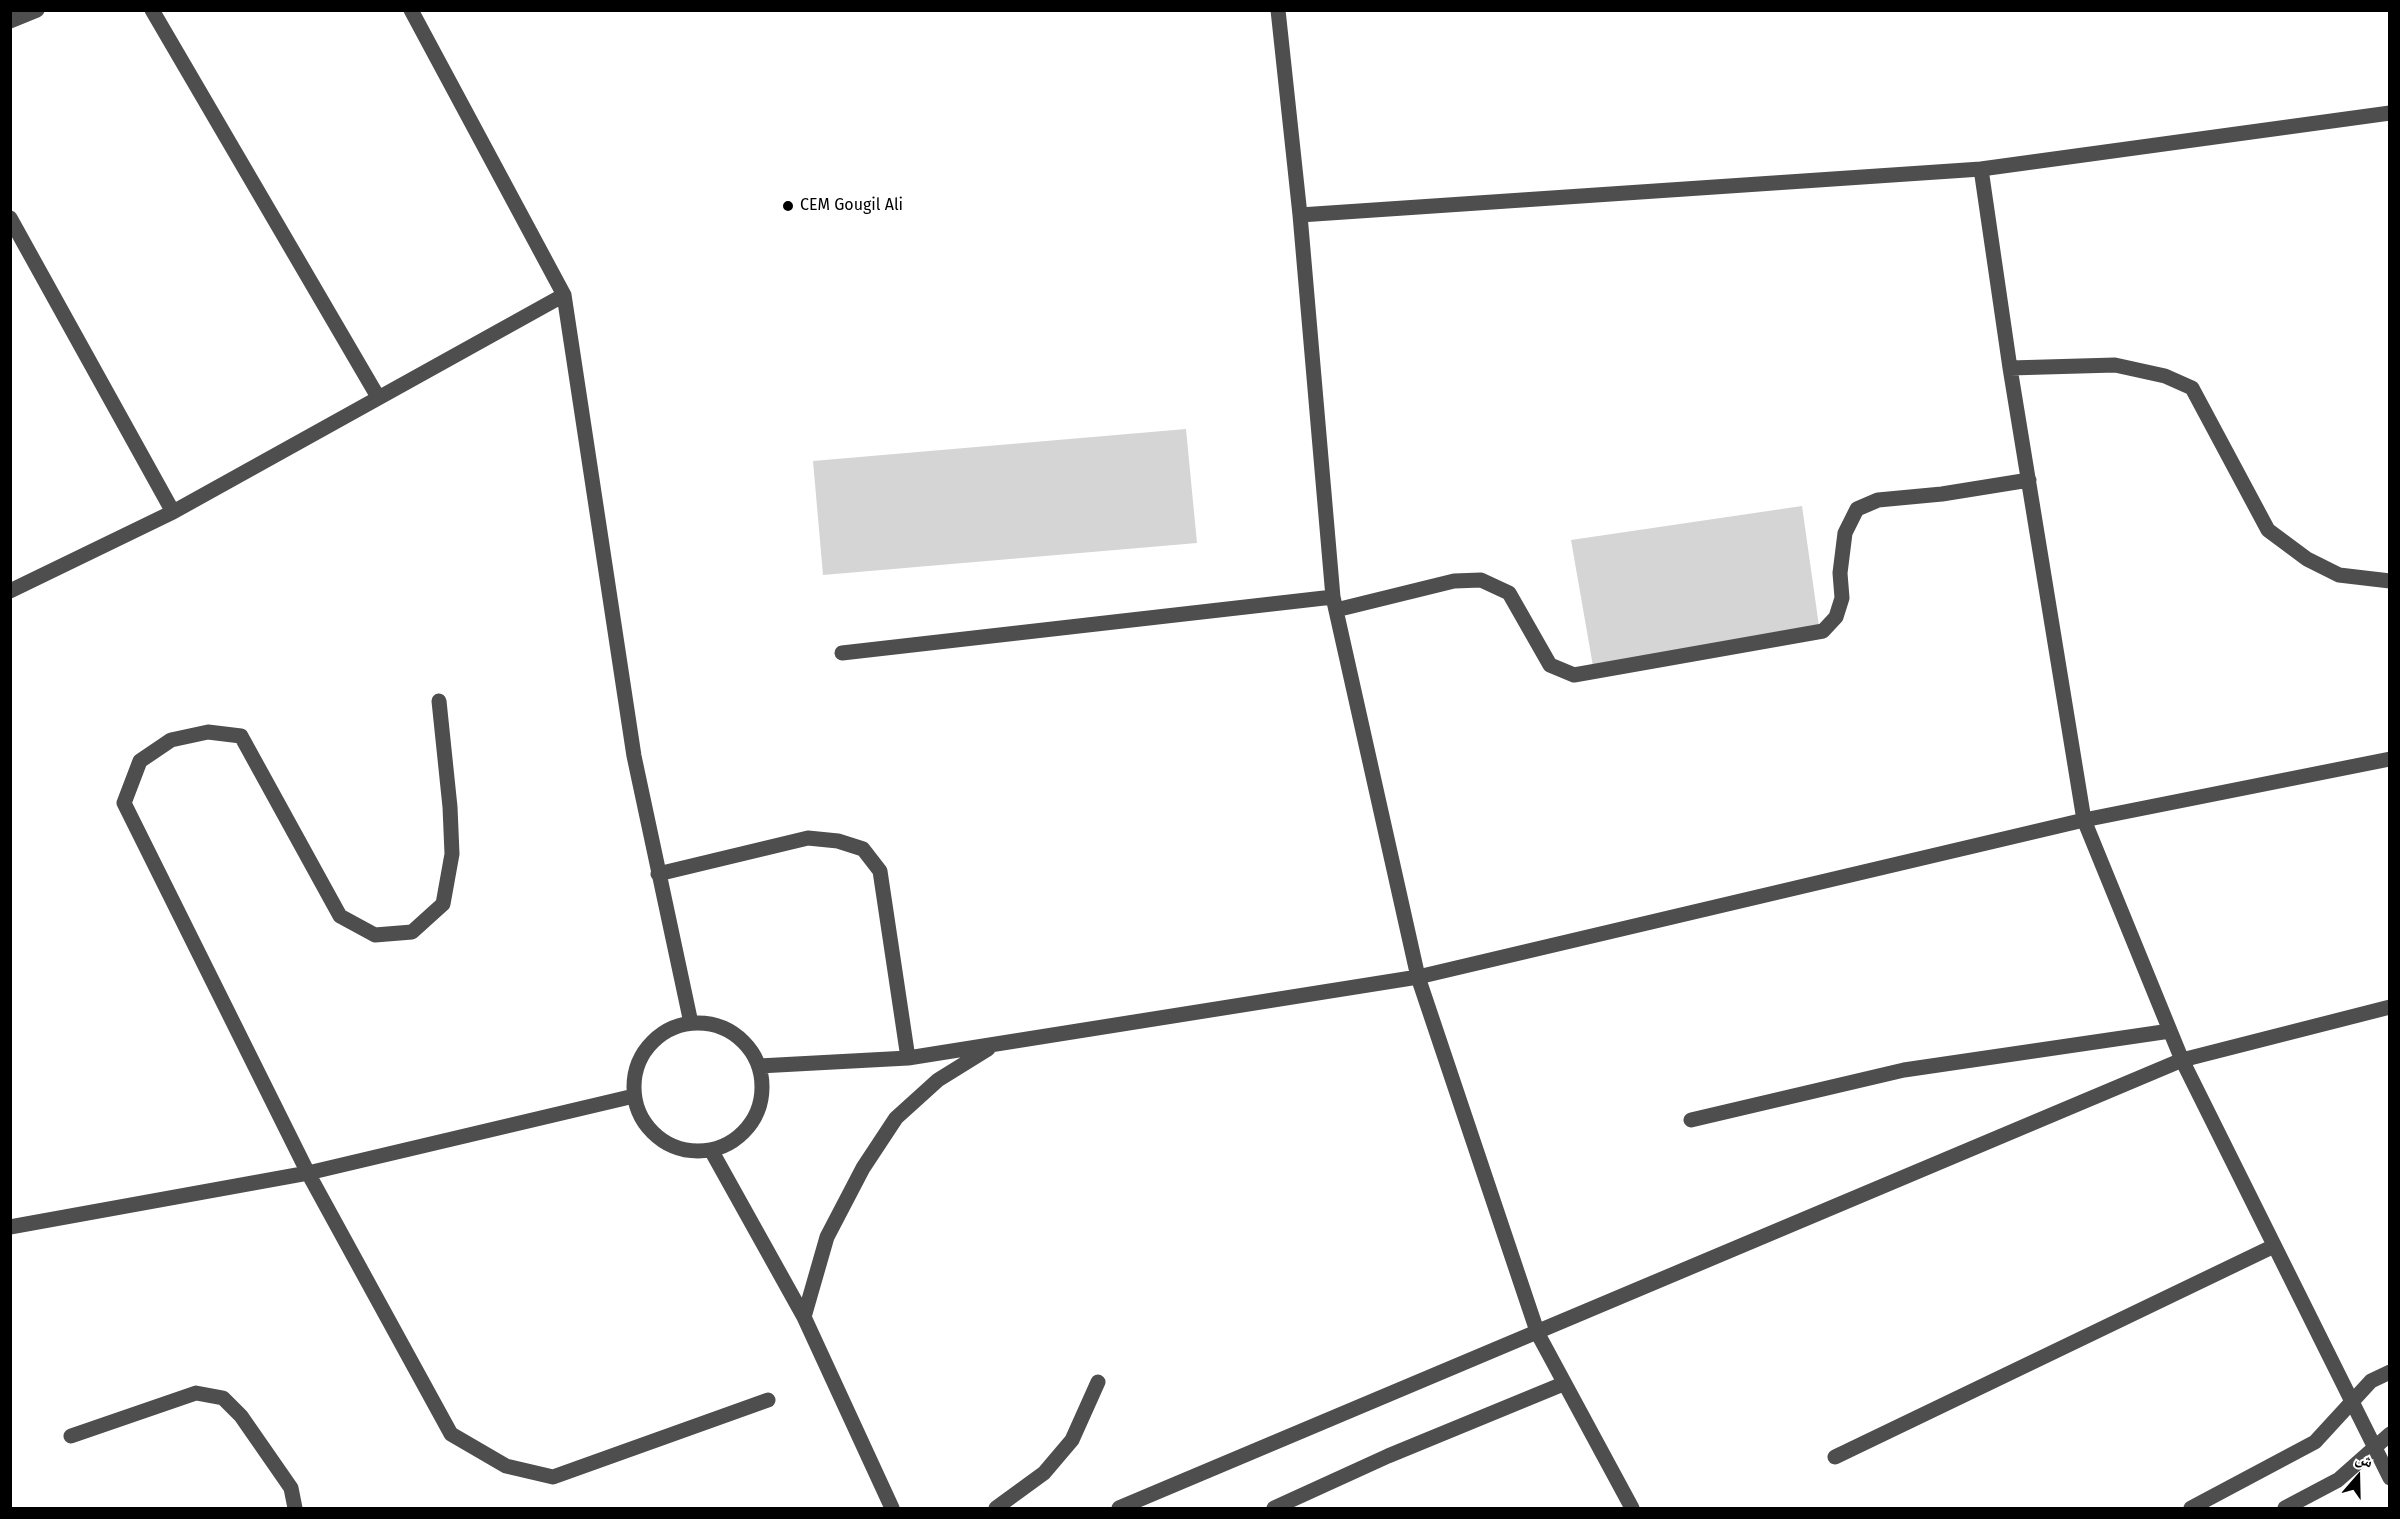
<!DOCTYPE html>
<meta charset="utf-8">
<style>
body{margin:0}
#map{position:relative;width:2400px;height:1519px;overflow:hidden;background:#fff;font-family:"Fira Sans","Noto Naskh Arabic",sans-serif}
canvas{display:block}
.frame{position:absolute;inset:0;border:12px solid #000;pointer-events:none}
.north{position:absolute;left:2328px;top:1447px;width:60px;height:60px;-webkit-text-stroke:4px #fff;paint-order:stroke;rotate:20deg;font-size:16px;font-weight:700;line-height:24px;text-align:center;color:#000}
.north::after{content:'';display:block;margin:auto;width:21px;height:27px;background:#000;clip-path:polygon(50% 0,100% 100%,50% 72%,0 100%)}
</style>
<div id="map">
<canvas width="2400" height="1519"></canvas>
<div class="frame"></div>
<div class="north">ش</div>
</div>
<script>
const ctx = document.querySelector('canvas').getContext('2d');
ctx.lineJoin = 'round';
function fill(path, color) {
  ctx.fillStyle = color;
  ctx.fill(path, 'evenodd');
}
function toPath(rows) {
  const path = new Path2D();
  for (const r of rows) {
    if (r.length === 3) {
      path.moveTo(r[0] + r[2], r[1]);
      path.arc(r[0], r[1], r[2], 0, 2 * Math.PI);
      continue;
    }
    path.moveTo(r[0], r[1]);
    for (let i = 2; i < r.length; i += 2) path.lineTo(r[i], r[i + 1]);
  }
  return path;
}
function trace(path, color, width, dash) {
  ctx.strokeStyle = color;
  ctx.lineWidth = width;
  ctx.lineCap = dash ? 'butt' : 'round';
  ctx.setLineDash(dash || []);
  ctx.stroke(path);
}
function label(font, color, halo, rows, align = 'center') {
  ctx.font = font + ' "Fira Sans",sans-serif';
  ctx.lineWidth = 4.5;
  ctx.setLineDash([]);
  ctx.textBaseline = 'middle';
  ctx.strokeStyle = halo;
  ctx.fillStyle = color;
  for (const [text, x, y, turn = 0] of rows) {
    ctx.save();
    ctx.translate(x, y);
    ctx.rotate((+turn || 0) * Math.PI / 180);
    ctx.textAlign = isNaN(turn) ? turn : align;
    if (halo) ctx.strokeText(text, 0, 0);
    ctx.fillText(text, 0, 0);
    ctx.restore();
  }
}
const green = toPath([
 [1186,429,1197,543,823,575,813,461],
 [1802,506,1819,626,1594,672,1571,540]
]);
const minor = toPath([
 [152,10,378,397],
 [411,10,564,295,634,756,691,1023],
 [1278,10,1300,215,1333,597,1418,977,1538,1334,1632,1508],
 [10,21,37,10],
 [1981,169,2010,368,2084,820,2182,1060,2390,1478],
 [1300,215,1981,169,2390,113],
 [10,218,173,512],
 [2010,368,2115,365,2165,376,2192,388,2268,530,2307,559,2339,575,2390,581],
 [10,591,173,512,564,295],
 [1336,610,1454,581,1481,580,1509,593,1550,665,1574,675,1823,631,1836,617,1842,598,1840,573,1845,533,1857,509,1878,500,1942,494,2029,480],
 [842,653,1333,597],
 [439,701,450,807,452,854,443,904,412,932,375,935,340,916,241,736,208,732,171,740,140,761,124,803,308,1173,451,1434,506,1466,553,1477,768,1400],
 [658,874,808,838,838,841,863,849,880,871,908,1058],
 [698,1087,64],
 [759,1066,908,1058,1418,977,2084,820,2390,759],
 [1691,1120,1904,1070,2170,1031],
 [711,1150,804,1317,892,1508],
 [10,1227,308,1173,634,1096],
 [804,1317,827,1237,863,1168,896,1118,938,1080,988,1049],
 [71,1436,196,1393,223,1398,241,1416,291,1488,295,1508],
 [1835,1457,2274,1246],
 [996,1508,1044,1473,1072,1440,1098,1382],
 [1119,1508,2182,1060,2390,1007],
 [1274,1508,1388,1456,1563,1384],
 [2191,1508,2315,1442,2371,1381,2390,1372],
 [2285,1508,2338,1480,2390,1434]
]);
const markers = [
 [788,206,6,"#000"]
];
const poiNames = [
 ["CEM Gougil Ali",800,206]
];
fill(green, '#d5d5d5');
trace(minor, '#4e4e4e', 15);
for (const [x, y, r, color] of markers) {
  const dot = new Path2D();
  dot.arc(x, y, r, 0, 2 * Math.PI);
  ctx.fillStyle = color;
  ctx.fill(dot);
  trace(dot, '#fff', 2);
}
label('16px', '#000', '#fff', poiNames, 'left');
</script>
